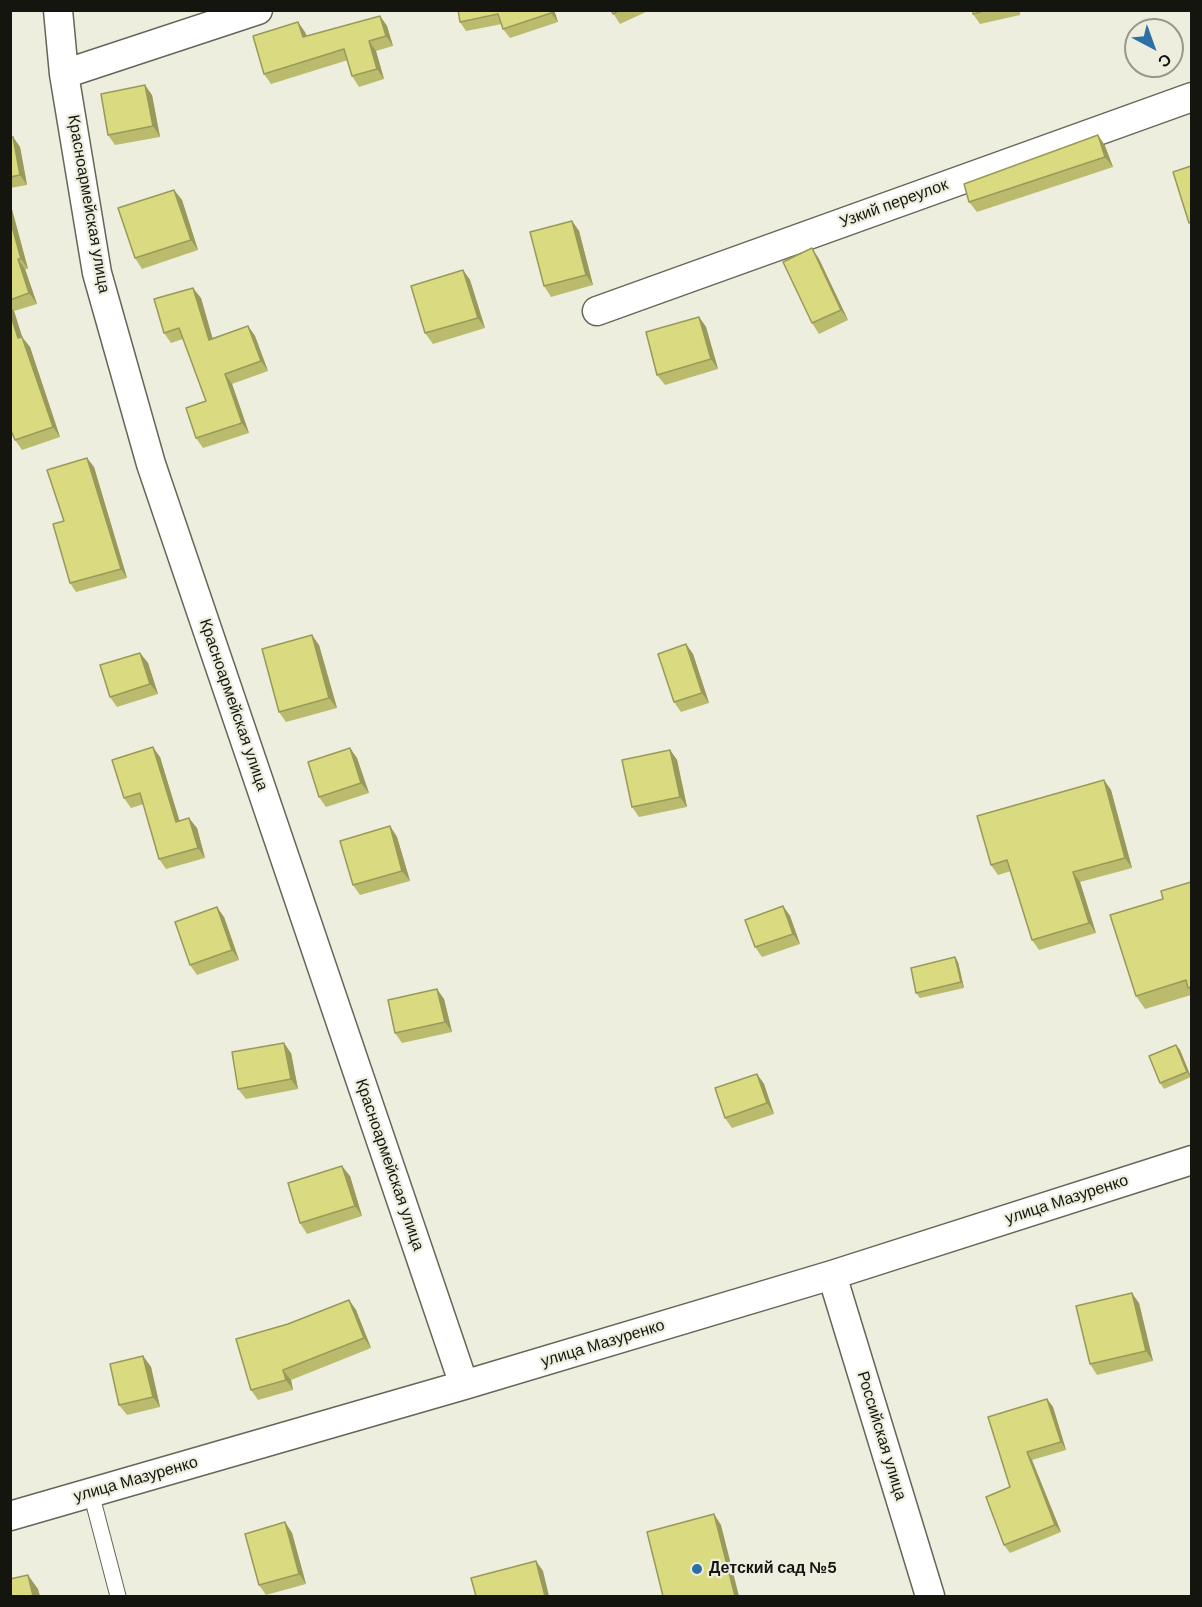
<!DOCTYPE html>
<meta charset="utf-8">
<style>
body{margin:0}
#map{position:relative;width:1202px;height:1607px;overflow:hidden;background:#edeede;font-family:"DM Sans",sans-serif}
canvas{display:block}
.frame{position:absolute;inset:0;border:12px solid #151510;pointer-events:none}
.north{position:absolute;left:1124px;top:18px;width:60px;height:60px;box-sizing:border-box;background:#edeede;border:2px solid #97978c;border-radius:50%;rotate:139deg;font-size:16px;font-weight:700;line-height:24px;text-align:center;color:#151510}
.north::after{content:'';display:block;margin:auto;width:21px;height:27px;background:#2e70a6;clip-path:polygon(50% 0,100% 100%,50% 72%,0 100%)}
</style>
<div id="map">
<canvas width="1202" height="1607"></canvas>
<div class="frame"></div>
<div class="north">С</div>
</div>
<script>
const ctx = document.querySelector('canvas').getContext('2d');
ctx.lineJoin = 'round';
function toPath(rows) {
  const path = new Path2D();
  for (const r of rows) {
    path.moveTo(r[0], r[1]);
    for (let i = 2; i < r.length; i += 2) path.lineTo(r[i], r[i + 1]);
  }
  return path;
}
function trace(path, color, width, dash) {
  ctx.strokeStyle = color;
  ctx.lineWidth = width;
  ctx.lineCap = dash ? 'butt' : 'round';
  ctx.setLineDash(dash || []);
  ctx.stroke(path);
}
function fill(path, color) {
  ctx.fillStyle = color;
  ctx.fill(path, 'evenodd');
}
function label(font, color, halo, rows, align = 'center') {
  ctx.font = font + ' "DM Sans",sans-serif';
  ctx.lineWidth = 4.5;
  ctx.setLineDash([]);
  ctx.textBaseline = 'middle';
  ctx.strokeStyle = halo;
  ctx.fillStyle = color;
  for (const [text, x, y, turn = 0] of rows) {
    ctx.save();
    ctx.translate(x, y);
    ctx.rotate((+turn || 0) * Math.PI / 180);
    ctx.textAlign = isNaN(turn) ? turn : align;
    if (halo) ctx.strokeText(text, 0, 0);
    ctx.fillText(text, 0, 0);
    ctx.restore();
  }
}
const service = toPath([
 [91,1493,118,1596]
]);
const minor = toPath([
 [58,10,64,74,97,273,151,464,464,1385],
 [64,74,258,10],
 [597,311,1192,97],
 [832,1275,930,1596],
 [10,1516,464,1385,832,1275,1192,1160]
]);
const wall = toPath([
 [458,10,554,10,558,22,510,38,503,29,502,24,466,31,460,22],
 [611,10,647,10,648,11,620,24],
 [973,10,1020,10,1020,15,980,24,973,14],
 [380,16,387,26,393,46,376,51,384,79,359,87,352,76,348,60,271,84,264,74,305,32,307,36],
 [152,95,160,137,115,145,108,135],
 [1098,135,1105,146,1113,167,977,212,969,202],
 [10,137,13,137,20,147,27,185,10,188],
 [174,190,182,200,198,250,142,269,135,258],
 [10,202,28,269,25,269,37,304,14,311,22,337,30,347,60,437,22,450,15,440,10,428],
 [572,221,579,231,593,285,551,297,544,286],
 [812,248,819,259,848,320,819,334,812,323],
 [463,270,470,280,485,328,433,344,425,333],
 [201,298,212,338,248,326,255,336,268,371,232,384,249,433,203,448,196,438,206,401,183,339,171,343,164,333],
 [699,317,706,327,718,369,665,385,657,375],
 [87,458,94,467,127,578,76,592,70,583,64,521],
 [686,644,693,654,709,703,681,712,674,702],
 [319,645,337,708,286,722,279,712],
 [140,653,148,663,158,694,117,707,110,697],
 [350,748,357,758,369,793,326,807,319,797],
 [670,750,677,760,687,807,639,817,632,807],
 [160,757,179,821,197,828,205,858,166,869,159,859,144,804,131,808,124,798],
 [1104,780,1111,790,1132,868,1080,882,1096,933,1039,950,1032,940,1011,871,998,875,991,865],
 [390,826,397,837,410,881,360,895,353,885],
 [1191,882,1191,995,1145,1009,1136,996,1163,899],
 [783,906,790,916,800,944,762,957,755,947],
 [224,917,239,960,197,975,190,965],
 [955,957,958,962,964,988,920,998,916,993],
 [444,999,452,1032,402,1043,395,1033],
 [1176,1045,1180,1050,1191,1077,1164,1089,1160,1083],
 [291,1053,298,1089,246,1099,238,1089],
 [757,1074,764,1084,774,1114,732,1128,725,1118],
 [350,1176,362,1216,307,1234,300,1223],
 [349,1300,356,1310,371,1348,291,1380,293,1390,258,1400,251,1390,288,1324],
 [1139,1303,1153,1361,1097,1375,1090,1364],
 [143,1356,151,1367,160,1407,127,1415,119,1405],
 [1047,1399,1053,1407,1066,1450,1032,1460,1061,1532,1010,1553,1004,1545,1010,1487],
 [285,1522,292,1533,306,1584,266,1595,259,1585]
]);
const shadedWall = toPath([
 [551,10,554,10,558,22,551,13],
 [380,16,387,26,393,46,386,36],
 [298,22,305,32,310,47,303,37],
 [369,41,376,51,384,79,377,69],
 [145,85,152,95,160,137,153,126],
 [1098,135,1105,146,1113,167,1105,157],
 [13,137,20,147,27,185,20,175],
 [174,190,182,200,198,250,191,240],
 [10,202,28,269,21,259,10,219],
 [572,221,579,231,593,285,586,275],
 [812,248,819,259,848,320,841,310],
 [18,259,25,269,37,304,29,293],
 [463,270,470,280,485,328,478,318],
 [193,288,201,298,216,350,209,340],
 [10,306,14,311,26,349,18,338,10,313],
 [699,317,706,327,718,369,711,359],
 [248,326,255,336,268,371,261,361],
 [22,337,30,347,60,437,53,427],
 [225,374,232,384,249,433,242,423],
 [87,458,94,467,127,578,121,569],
 [312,635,319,645,337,708,329,698],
 [686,644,693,654,709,703,702,693],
 [140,653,148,663,158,694,150,684],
 [153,747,160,757,183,832,176,822],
 [350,748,357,758,369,793,361,783],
 [670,750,677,760,687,807,680,797],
 [1104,780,1111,790,1132,868,1125,858],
 [189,818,197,828,205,858,198,848],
 [390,826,397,837,410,881,402,871],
 [1073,872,1080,882,1096,933,1089,923],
 [783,906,790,916,800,944,793,934],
 [217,907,224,917,239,960,232,950],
 [955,957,958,962,964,988,961,982],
 [437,989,444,999,452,1032,445,1022],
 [284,1043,291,1053,298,1089,291,1079],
 [1176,1045,1180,1050,1191,1077,1187,1072],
 [757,1074,764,1084,774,1114,767,1103],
 [342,1166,350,1176,362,1216,355,1206],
 [1132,1293,1139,1303,1153,1361,1146,1351],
 [349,1300,356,1310,371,1348,364,1338],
 [143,1356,151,1367,160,1407,153,1397],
 [283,1370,291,1380,293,1390,286,1380],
 [1047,1399,1053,1407,1066,1450,1061,1442],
 [1027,1452,1032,1460,1061,1532,1055,1525],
 [714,1514,721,1525,739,1596,735,1596],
 [285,1522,292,1533,306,1584,299,1574],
 [536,1561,543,1571,549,1596,545,1596],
 [28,1575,38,1589,40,1596,33,1596]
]);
const building = toPath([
 [458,10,551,10,551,13,503,29,498,14,460,22,458,10],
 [611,10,620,10,613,14,611,10],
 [973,10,987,10,973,14,973,10],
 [380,16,386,36,369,41,377,69,352,76,344,49,264,74,253,36,298,22,303,37,380,16],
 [145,85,153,126,108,135,101,94,145,85],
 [1098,135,1105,157,969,202,964,184,1098,135],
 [10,137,13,137,20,175,10,177,10,137],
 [1191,166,1191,222,1189,223,1173,172,1191,166],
 [174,190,191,240,135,258,118,208,174,190],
 [10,219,21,259,18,259,29,293,10,300,10,219],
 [572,221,586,275,544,286,530,232,572,221],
 [812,248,841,310,812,323,783,262,812,248],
 [463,270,478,318,425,333,411,286,463,270],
 [193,288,209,340,248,326,261,361,225,374,242,423,196,438,186,408,206,401,179,328,164,333,154,299,193,288],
 [10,313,18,338,22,337,53,427,15,440,10,428,10,313],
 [699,317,711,359,657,375,646,332,699,317],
 [87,458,121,569,70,583,53,524,64,521,47,470,87,458],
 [312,635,329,698,279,712,262,649,312,635],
 [686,644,702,693,674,702,658,654,686,644],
 [140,653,150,684,110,697,100,665,140,653],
 [153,747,176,822,189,818,198,848,159,859,140,793,124,798,112,760,153,747],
 [350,748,361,783,319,797,308,762,350,748],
 [670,750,680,797,632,807,622,760,670,750],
 [1104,780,1125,858,1073,872,1089,923,1032,940,1007,860,991,865,977,816,1104,780],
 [390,826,402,871,353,885,340,841,390,826],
 [1191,882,1191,987,1188,988,1186,980,1136,996,1110,915,1163,899,1161,891,1191,882],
 [783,906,793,934,755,947,745,920,783,906],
 [217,907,232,950,190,965,175,922,217,907],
 [955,957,961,982,916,993,911,968,955,957],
 [437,989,445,1022,395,1033,388,1000,437,989],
 [284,1043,291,1079,238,1089,232,1052,284,1043],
 [1176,1045,1187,1072,1160,1083,1149,1056,1176,1045],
 [757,1074,767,1103,725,1118,715,1088,757,1074],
 [342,1166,355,1206,300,1223,288,1183,342,1166],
 [1132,1293,1146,1351,1090,1364,1076,1306,1132,1293],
 [349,1300,364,1338,283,1370,286,1380,251,1390,236,1339,288,1324,349,1300],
 [143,1356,153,1397,119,1405,110,1364,143,1356],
 [1047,1399,1061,1442,1027,1452,1055,1525,1004,1545,986,1497,1010,1487,988,1417,1047,1399],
 [714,1514,735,1596,663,1596,647,1532,714,1514],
 [285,1522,299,1574,259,1585,245,1534,285,1522],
 [536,1561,545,1596,476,1596,471,1578,536,1561],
 [28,1575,33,1596,10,1596,10,1579,28,1575]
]);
const markers = [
 [697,1569,6,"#2e70a6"]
];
const streetNames = [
 ["Красноармейская улица",88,204,80],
 ["Узкий переулок",894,204,-20],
 ["Красноармейская улица",233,705,71],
 ["Красноармейская улица",389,1165,71],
 ["улица Мазуренко",1067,1200,-18],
 ["улица Мазуренко",603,1344,-17],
 ["Российская улица",881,1436,73],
 ["улица Мазуренко",136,1480,-16]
];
const poiNames = [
 ["Детский сад №5",709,1569]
];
trace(service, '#656658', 17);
trace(minor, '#656658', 31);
trace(service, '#fff', 15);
trace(minor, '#fff', 28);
fill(wall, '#bbbb6e');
fill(shadedWall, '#99995a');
fill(building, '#dada80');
trace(building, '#99995a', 1.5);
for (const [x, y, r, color] of markers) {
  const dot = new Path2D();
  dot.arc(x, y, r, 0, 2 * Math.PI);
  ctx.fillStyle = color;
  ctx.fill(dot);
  trace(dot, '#edeede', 2);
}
label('16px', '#151510', '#edeede', streetNames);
label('bold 16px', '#151510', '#edeede', poiNames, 'left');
</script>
